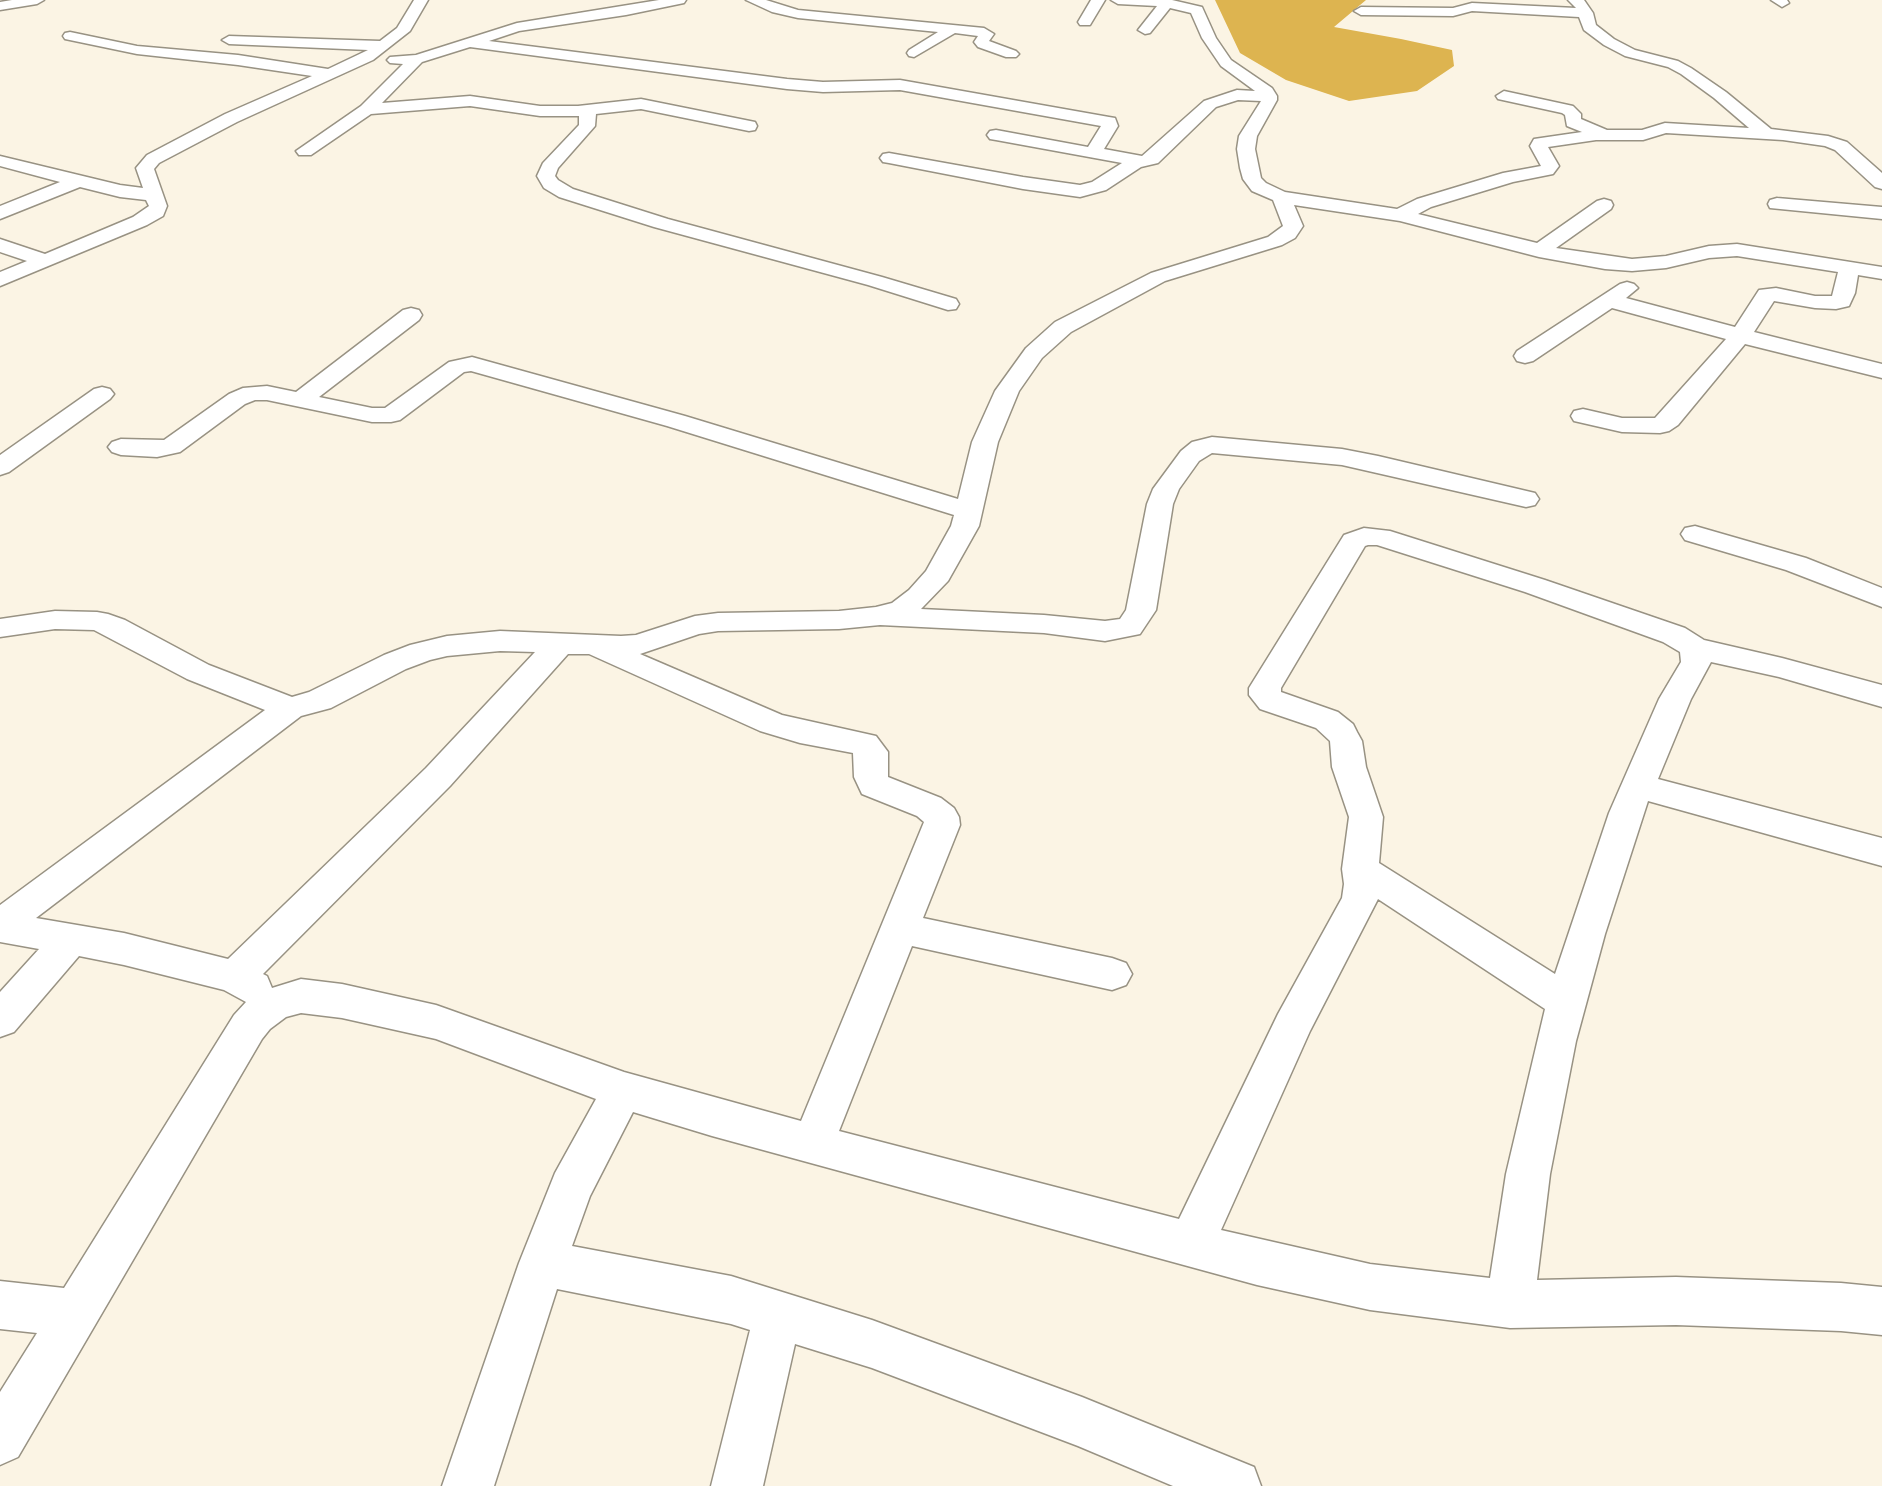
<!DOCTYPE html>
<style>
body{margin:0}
canvas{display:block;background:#fbf4e4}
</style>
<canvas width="1882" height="1486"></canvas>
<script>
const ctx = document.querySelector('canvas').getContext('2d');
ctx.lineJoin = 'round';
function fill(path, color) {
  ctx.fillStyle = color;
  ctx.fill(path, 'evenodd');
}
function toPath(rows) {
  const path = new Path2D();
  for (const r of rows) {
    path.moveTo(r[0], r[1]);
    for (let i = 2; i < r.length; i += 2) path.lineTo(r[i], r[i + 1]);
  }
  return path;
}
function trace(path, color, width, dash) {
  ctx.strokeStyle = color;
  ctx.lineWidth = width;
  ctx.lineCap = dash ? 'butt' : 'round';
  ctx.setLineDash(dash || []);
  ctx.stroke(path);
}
const forest = toPath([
 [1215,0,1366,0,1334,27,1401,39,1452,50,1454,66,1417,91,1349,101,1286,80,1240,53]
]);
const minor = toPath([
 [12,0,44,0,37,4,0,10,0,2,12,0],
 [414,0,428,0,410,31,373,60,237,122,159,163,154,169,167,206,163,216,147,225,0,286,0,272,27,261,0,252,0,239,45,254,133,217,149,206,146,200,120,197,80,187,0,219,0,206,60,182,0,166,0,156,120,185,143,188,136,168,147,155,225,114,312,76,238,65,137,54,65,39,63,36,65,33,70,32,137,46,238,55,328,69,368,50,229,44,222,40,229,36,380,41,397,28,414,0],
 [659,0,686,0,684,3,626,15,519,31,489,41,787,79,823,82,900,80,1109,117,1115,118,1118,126,1104,149,1142,156,1204,101,1237,90,1255,91,1221,66,1202,38,1191,13,1170,8,1150,33,1145,34,1138,30,1157,6,1118,4,1111,0,1172,0,1202,7,1216,38,1231,60,1272,88,1277,96,1277,100,1257,136,1255,149,1261,178,1266,183,1285,192,1397,209,1417,199,1503,173,1541,166,1530,146,1534,139,1582,132,1567,126,1565,115,1562,113,1498,99,1496,96,1504,91,1573,106,1581,114,1581,119,1607,130,1642,130,1665,123,1749,128,1714,98,1681,74,1668,67,1625,56,1604,45,1584,30,1579,17,1472,11,1453,16,1361,15,1354,11,1361,7,1453,8,1472,3,1576,8,1568,0,1584,0,1593,13,1596,25,1614,39,1635,50,1678,61,1691,68,1726,92,1771,129,1828,136,1847,142,1882,173,1882,189,1875,187,1835,150,1825,146,1783,140,1666,133,1643,140,1596,140,1548,147,1559,166,1553,174,1513,182,1431,207,1418,214,1537,243,1597,201,1604,199,1611,201,1613,205,1611,209,1556,248,1632,259,1666,256,1709,246,1737,244,1882,267,1882,279,1858,275,1855,293,1849,306,1836,309,1815,308,1774,301,1754,332,1882,364,1882,378,1745,344,1678,425,1669,431,1660,433,1622,432,1574,421,1571,416,1574,411,1583,409,1622,418,1655,418,1726,339,1612,308,1533,361,1525,363,1517,361,1514,356,1517,351,1620,284,1627,282,1634,284,1638,288,1626,298,1735,327,1759,290,1776,288,1815,296,1832,296,1838,272,1737,256,1709,258,1666,268,1632,271,1605,269,1539,257,1400,221,1294,205,1303,226,1295,238,1282,245,1165,281,1071,332,1042,358,1019,391,998,442,979,526,948,581,921,609,1044,615,1105,621,1120,619,1126,610,1147,504,1153,489,1181,451,1192,442,1212,437,1342,449,1378,456,1535,493,1539,499,1535,505,1526,507,1342,465,1212,453,1199,461,1179,489,1173,504,1156,610,1140,634,1105,641,1044,633,880,625,839,629,718,631,699,634,640,654,782,715,876,736,888,752,888,777,941,798,954,808,959,817,960,825,923,918,1112,958,1126,963,1132,974,1126,985,1112,990,912,946,839,1131,1179,1219,1278,1014,1342,898,1344,884,1342,869,1349,817,1332,767,1330,741,1316,728,1260,709,1249,695,1249,688,1344,535,1364,528,1390,531,1545,580,1685,628,1704,640,1782,658,1882,685,1882,707,1779,677,1711,662,1691,699,1658,779,1882,838,1882,866,1648,801,1605,934,1576,1041,1550,1174,1537,1280,1676,1277,1841,1283,1882,1287,1882,1335,1841,1331,1676,1325,1510,1328,1370,1310,1257,1285,712,1136,633,1112,590,1196,572,1246,731,1276,872,1320,1082,1397,1254,1467,1261,1486,1173,1486,1078,1446,872,1368,795,1344,763,1486,711,1486,750,1330,731,1324,557,1289,494,1486,442,1486,519,1263,555,1173,596,1099,436,1039,342,1018,301,1013,286,1017,270,1029,262,1039,18,1457,0,1465,0,1392,37,1333,0,1329,0,1281,64,1288,234,1015,246,1002,224,990,124,965,79,956,14,1032,0,1037,0,992,39,949,0,942,0,905,265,710,187,679,94,630,55,629,0,637,0,619,55,611,97,612,108,614,125,620,209,665,292,697,309,692,384,655,410,645,447,636,500,631,621,636,636,635,695,616,718,613,839,611,876,607,892,603,909,590,926,571,951,526,954,515,667,426,471,371,464,372,400,420,391,422,372,422,267,400,255,400,245,404,180,452,157,457,121,455,112,452,108,447,112,442,121,439,164,440,229,394,243,388,267,386,296,392,403,310,411,308,419,310,422,315,419,320,319,397,372,408,385,408,449,362,472,357,685,416,958,499,972,442,995,391,1026,348,1055,322,1151,273,1268,237,1283,226,1273,200,1252,191,1243,179,1240,168,1237,149,1239,136,1261,101,1238,100,1216,107,1158,163,1141,167,1106,190,1080,197,1023,189,889,163,883,162,880,158,883,154,889,153,1023,177,1080,185,1092,182,1122,163,996,140,990,139,987,135,990,131,996,130,1088,147,1101,126,900,90,823,92,787,89,470,47,422,62,382,103,470,96,540,106,578,106,641,99,755,122,757,126,755,130,749,131,641,109,596,114,595,126,558,168,555,176,558,180,573,189,668,219,882,277,956,299,959,304,956,309,948,310,868,285,654,227,559,197,544,188,537,176,543,163,579,125,579,116,540,116,470,106,371,114,311,155,299,155,296,151,361,106,403,64,390,63,387,60,390,57,416,55,517,23,659,0],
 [1368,545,1377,545,1525,592,1663,642,1680,652,1681,662,1659,699,1609,813,1555,974,1379,863,1383,817,1366,767,1362,741,1357,732,1353,724,1338,712,1281,692,1281,688,1365,546,1368,545],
 [500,651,535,652,426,768,228,959,124,933,36,918,301,716,331,708,406,669,430,660,447,656,500,651],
 [568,654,589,654,760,731,800,743,853,753,854,777,862,794,917,816,924,822,801,1121,624,1072,436,1005,342,984,301,979,272,988,267,976,263,974,450,786,568,654],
 [1378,899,1545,1009,1506,1174,1490,1278,1370,1264,1221,1230,1310,1031,1378,899],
 [746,0,766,0,798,10,984,28,994,34,989,41,1016,51,1019,54,1016,57,1006,57,978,47,974,42,978,36,955,33,914,57,909,56,907,53,909,50,938,32,798,18,772,12,746,0],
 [1091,0,1105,0,1090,25,1080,25,1078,22,1091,0],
 [1771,0,1787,0,1789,3,1782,7,1771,0],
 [1777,198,1882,207,1882,219,1770,208,1768,204,1770,200,1777,198],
 [102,387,110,389,114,394,110,399,9,472,0,475,0,455,94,389,102,387],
 [1695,526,1806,558,1882,588,1882,607,1786,570,1685,540,1681,534,1685,528,1695,526]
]);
fill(forest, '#ddb450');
trace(minor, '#989283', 3);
fill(minor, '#fff');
</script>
